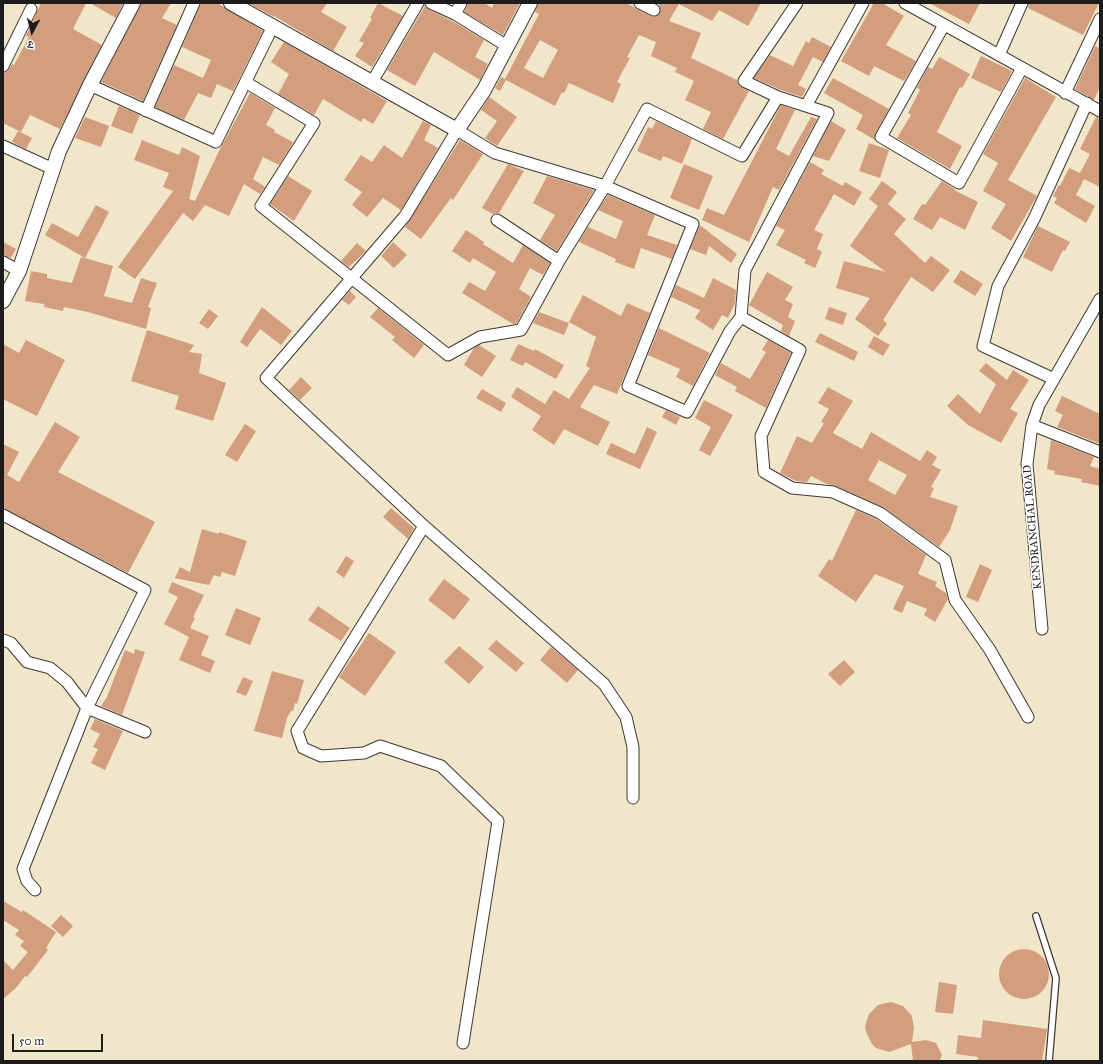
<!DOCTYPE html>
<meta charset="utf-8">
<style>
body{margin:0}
#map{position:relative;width:1103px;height:1064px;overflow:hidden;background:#f1e5ca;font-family:"IM FELL Great Primer","Noto Serif Devanagari",serif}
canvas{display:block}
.frame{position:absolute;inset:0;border:4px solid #1c1c1c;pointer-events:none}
.north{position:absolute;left:12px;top:12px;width:40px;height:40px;-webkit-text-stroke:3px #fff;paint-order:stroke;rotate:187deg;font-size:11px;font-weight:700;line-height:16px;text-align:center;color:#1c1c1c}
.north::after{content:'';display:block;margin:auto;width:14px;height:18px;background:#1c1c1c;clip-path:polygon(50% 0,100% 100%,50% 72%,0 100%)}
.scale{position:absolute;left:12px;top:1034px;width:91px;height:18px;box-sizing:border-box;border:2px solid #1c1c1c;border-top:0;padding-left:5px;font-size:12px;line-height:14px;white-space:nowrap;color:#1c1c1c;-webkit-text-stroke:3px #fff;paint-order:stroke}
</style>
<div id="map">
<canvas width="1103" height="1064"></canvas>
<div class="frame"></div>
<div class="north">उ</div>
<div class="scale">50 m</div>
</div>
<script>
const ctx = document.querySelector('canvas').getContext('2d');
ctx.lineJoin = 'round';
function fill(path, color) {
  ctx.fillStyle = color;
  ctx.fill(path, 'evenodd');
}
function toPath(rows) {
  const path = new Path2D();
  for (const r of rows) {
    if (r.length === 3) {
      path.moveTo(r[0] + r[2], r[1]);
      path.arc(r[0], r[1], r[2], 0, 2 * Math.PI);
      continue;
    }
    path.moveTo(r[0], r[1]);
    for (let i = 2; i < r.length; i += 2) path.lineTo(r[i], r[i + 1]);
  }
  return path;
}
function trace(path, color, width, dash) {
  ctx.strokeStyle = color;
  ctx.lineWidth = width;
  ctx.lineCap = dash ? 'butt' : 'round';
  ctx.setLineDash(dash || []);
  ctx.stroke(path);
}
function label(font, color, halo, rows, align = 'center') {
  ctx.font = font + ' "IM FELL Great Primer",serif';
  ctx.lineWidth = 3;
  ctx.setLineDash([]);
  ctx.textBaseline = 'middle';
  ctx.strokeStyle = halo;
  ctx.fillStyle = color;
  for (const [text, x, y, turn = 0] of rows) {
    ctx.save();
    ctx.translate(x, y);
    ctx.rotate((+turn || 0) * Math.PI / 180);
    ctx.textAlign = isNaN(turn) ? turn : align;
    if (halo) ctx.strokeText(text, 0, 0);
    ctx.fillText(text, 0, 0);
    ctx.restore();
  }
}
const building = toPath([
 [41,3,86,3,73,29,102,45,60,129,30,115,21,132,3,123,3,73,7,72,12,64,14,65,29,37,26,36],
 [90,3,123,3,116,18],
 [141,3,171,3,162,18,177,25,143,101,101,82],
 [201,3,217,3,263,31,233,91,217,84,211,98,198,93,184,120,155,107,174,65,203,78,211,60,182,47],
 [248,3,327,3,321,12,347,27,333,51,274,16,274,17],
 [378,3,403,16,372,67,355,56,364,43,359,41,372,19,370,18],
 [468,3,484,3,492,8,494,3,520,3,503,35,464,12],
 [538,3,626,3,654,17,660,13,659,3,761,3,748,26,719,10,712,21,679,4,669,21,701,33,691,58,737,80,738,85,749,91,723,139,703,129,711,112,685,100,694,81,675,72,677,68,651,56,656,42,639,35,627,57,630,58,617,82,621,84,613,103,569,83,564,93,562,92,555,106,506,80,500,91,495,88,501,77,505,79,539,14,535,12],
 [540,40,558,50,543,78,524,68],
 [874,3,882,3,904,16,886,45,916,61,904,81,874,66,869,76,841,61],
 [929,3,980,3,969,24],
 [1029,3,1099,3,1083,35,1028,8],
 [425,6,428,9,454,22,484,40,475,57,488,64,480,80,434,52,415,86,387,70],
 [812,37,831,47,823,62,813,57,798,85,806,89,802,97,781,90,754,78,770,55,793,66,806,41,809,43],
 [284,42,387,101,373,124,363,118,361,122,323,99,314,115,278,94,289,74,271,62],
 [1095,46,1100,48,1100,87,1094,100,1075,89],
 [981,56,1012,71,1001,92,971,78],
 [939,57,970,74,962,88,960,87,937,132,962,146,950,169,897,138,911,115,908,113,920,90,917,88,928,67,932,69],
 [833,78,889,109,875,134,875,140,856,129,863,115,824,93],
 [1025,78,1056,97,1008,180,1037,196,1011,241,991,228,1006,204,983,191,998,163,983,154],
 [250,93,275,108,266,125,275,130,274,132,293,142,291,146,279,165,263,157,253,179,265,187,260,194,244,184,229,216,205,205,193,221,183,213,135,279,118,267,173,191,163,187,169,173,134,160,142,140,179,155,182,147,200,156,189,199,195,201,221,147],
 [489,97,517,117,497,146,485,138,497,121,481,110],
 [781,105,795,110,776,149,789,156,811,117,817,119,779,190,773,187,749,242,702,220,707,208,724,215],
 [119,106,140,115,132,134,111,126],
 [85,117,109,126,101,147,75,138],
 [1096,117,1100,118,1100,187,1084,179,1076,195,1095,206,1086,223,1054,203,1057,198,1053,196,1059,185,1060,186,1069,168,1080,173,1090,154,1080,149],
 [423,121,431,125,424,140,438,148,401,210,383,198,367,217,352,205,362,192,344,180,361,155,372,162,384,145,402,158],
 [656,121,692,139,682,164,663,156,661,161,637,151,648,127,652,129],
 [831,121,846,130,829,161,813,156],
 [18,131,32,138,26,149,12,142],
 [460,140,483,154,453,200,451,198,421,239,405,227],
 [869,143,889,150,880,178,859,171],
 [810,162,824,170,821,174,843,186,845,182,862,192,854,206,834,194,814,230,823,234,817,249,822,252,815,268,804,263,806,260,776,245,785,230,776,226],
 [508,164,524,171,499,213,493,214,482,208],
 [684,164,713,176,699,210,670,198],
 [288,176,312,191,294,221,270,204],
 [547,176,594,190,557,251,540,240,555,215,533,203],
 [882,181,897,192,888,204,906,219,894,234,925,263,931,256,950,270,933,292,911,277,883,320,887,324,878,336,855,319,870,298,836,288,844,261,886,272,850,246,878,206,869,199],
 [942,181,955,189,954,190,978,202,965,230,940,217,932,230,913,219,922,204,925,205],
 [608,195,655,215,647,235,677,245,672,259,641,248,634,269,615,262,616,259,579,242,588,227,616,239,623,221,598,210],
 [96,205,109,212,85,258,45,235,52,223,78,237],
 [700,225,737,254,731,263,709,246,706,255,690,249],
 [1038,226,1070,242,1065,251,1063,250,1052,272,1023,257],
 [466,230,484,242,483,244,513,263,523,245,550,263,543,275,530,268,519,289,531,297,516,324,513,324,462,293,469,282,485,291,496,272,473,258,470,263,452,251],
 [3,242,16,249,11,258,3,255],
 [393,242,407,255,394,268,381,256],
 [357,243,366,251,349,267,341,261],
 [81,257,113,266,104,296,132,303,141,278,157,283,148,307,151,308,146,329,88,312,64,307,63,311,44,307,44,304,25,301,31,271,47,274,47,278,72,283],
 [961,270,983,284,975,296,953,282],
 [767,272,793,287,785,300,793,304,788,317,795,321,789,336,781,331,783,325,749,305],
 [713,278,736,290,735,303,728,318,722,315,713,330,695,318,700,310,671,297,676,285,704,298],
 [350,291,356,297,349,305,342,300],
 [583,295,621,316,627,303,650,313,617,394,594,385,580,407,610,422,598,446,564,429,554,445,532,430,541,416,511,397,517,387,545,404,554,390,569,399,590,368,586,366,596,337,569,322],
 [262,307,292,331,281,345,260,329,247,347,240,342],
 [829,307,847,313,843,325,825,319],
 [378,308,424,345,414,358,392,340,395,337,370,317],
 [209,309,218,316,208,329,199,323],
 [539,312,569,323,564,335,533,323],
 [659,328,710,353,693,386,676,377,680,369,648,355],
 [147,330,194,345,189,352,202,354,199,373,226,383,213,421,175,409,179,396,131,381],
 [820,333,858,352,854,361,815,342],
 [874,336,890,345,883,356,868,347],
 [26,340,65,360,37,416,3,399,3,344,19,353],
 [768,340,791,353,766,408,735,391,737,387,715,375,721,363,750,379,766,352,762,350],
 [518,344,534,351,535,349,564,365,556,379,525,362,523,366,510,360],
 [479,345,496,356,482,377,464,365,474,348],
 [986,363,1007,380,1013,370,1029,380,1010,409,1018,413,1001,443,968,425,947,406,958,394,980,414,996,384,979,371],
 [301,377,312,388,300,400,289,390],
 [828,387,853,401,833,433,862,449,871,432,920,461,927,450,937,457,932,465,941,470,931,487,934,488,930,497,958,506,950,530,939,547,883,507,836,486,827,484,811,476,807,482,796,481,780,473,797,436,812,443,824,423,821,422,829,409,818,403],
 [879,460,907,475,895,495,868,480],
 [482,389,506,403,501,412,476,398],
 [1062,396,1100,414,1100,444,1057,427,1063,415,1055,411],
 [704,400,733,415,710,456,699,450,711,427,695,418],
 [666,410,680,417,676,425,662,417],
 [55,422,80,437,58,472,155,522,128,573,3,508,3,444,19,452,7,475,19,482],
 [245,424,256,431,237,462,225,455],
 [647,427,657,432,640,469,606,454,611,443,635,454],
 [1051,440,1094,457,1090,466,1100,469,1100,486,1081,482,1082,479,1054,474,1055,471,1047,469],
 [391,508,414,528,408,539,383,517],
 [856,510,876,519,926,555,918,574,937,582,935,586,946,593,948,599,935,622,924,615,927,609,907,601,902,613,893,609,904,586,875,574,856,602,818,576,829,559,832,561],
 [202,529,219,534,219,532,247,541,235,576,222,572,220,577,214,575,209,585,175,578,180,567,190,572],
 [346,556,354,561,344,578,336,572],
 [980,564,992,570,978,602,966,597],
 [444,579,470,599,454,620,428,600],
 [172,582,204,595,193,617,195,618,190,628,209,636,201,655,215,661,210,673,179,660,189,637,164,624,178,597,168,592],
 [318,606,350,628,341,641,308,620],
 [236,608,261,618,250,645,225,635],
 [369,633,396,652,365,696,339,677],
 [496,640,524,663,516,672,488,649],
 [459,646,484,667,469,684,444,662],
 [551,647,578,670,567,683,540,660],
 [135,649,145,652,122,715,101,706,107,697,125,650,134,654],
 [844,660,855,672,840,686,828,674],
 [272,671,304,680,297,704,295,703,293,711,291,711,287,718,282,738,254,731],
 [243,677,253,681,246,696,236,692],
 [95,719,123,731,105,770,91,763,98,749,93,747,100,734,90,729],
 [3,901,22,912,23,910,56,932,46,948,48,950,27,977,25,976,16,988,3,999,3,960,13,970,28,952,20,946,24,941,15,935,19,930,3,920],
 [61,915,73,926,63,937,51,926],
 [1024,974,25],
 [939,982,957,985,953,1014,935,1012],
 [891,1002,903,1006,912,1016,914,1028,912,1042,926,1040,936,1043,942,1055,939,1061,913,1061,911,1044,889,1052,876,1048,872,1044,866,1032,865,1026,869,1014,878,1005],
 [983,1020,1047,1029,1042,1061,977,1061,978,1057,956,1054,958,1035,981,1038]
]);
const service = toPath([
 [1036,916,1056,978,1049,1061]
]);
const minor = toPath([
 [431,3,455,14,461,3],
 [640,3,654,10],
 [905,3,1100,111],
 [455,14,507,46],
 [944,25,881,137,959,183,1022,68],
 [999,55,1022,3],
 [3,66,31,9],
 [372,82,418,3],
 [247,83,314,123,261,206,448,355,480,337,521,330,559,261,605,186,647,109,742,156,778,97],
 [90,85,216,142,273,26],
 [1065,93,1100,19],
 [806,106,863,3],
 [146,111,194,3],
 [3,146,53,169],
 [497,220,559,261],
 [3,262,19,271],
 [741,317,745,270,828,113,778,97,744,81,797,3],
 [1054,379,983,346,998,286,1034,219,1087,103],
 [1032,425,1100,452],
 [3,515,145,590,87,708,23,869,27,881,35,890],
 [424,526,604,684,626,717,633,747,633,798],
 [1042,629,1027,464,1032,425,1039,405,1100,299],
 [3,640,11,643,27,662,50,668,67,682,87,708,145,732],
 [463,1043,498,821,441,766,380,746,364,753,321,756,303,748,297,731,424,526,266,378,405,216,457,130,495,153,605,186,693,224,628,386,687,412,730,331,741,317,800,350,761,436,764,472,792,488,833,492,880,513,945,560,955,600,990,650,1028,717]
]);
const tertiary = toPath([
 [231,3,457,130,484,90,530,3],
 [3,301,19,271,59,151,90,85,133,3]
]);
const streetNames = [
 ["KENDRANCHAL ROAD",1033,527,-95]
];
fill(building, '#d39e7d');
trace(service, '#3c3a36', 8);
trace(minor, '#3c3a36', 13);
trace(tertiary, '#3c3a36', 16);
trace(service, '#fff', 5.5);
trace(minor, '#fff', 11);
trace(tertiary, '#fff', 14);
label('11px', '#1c1c1c', '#fff', streetNames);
</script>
